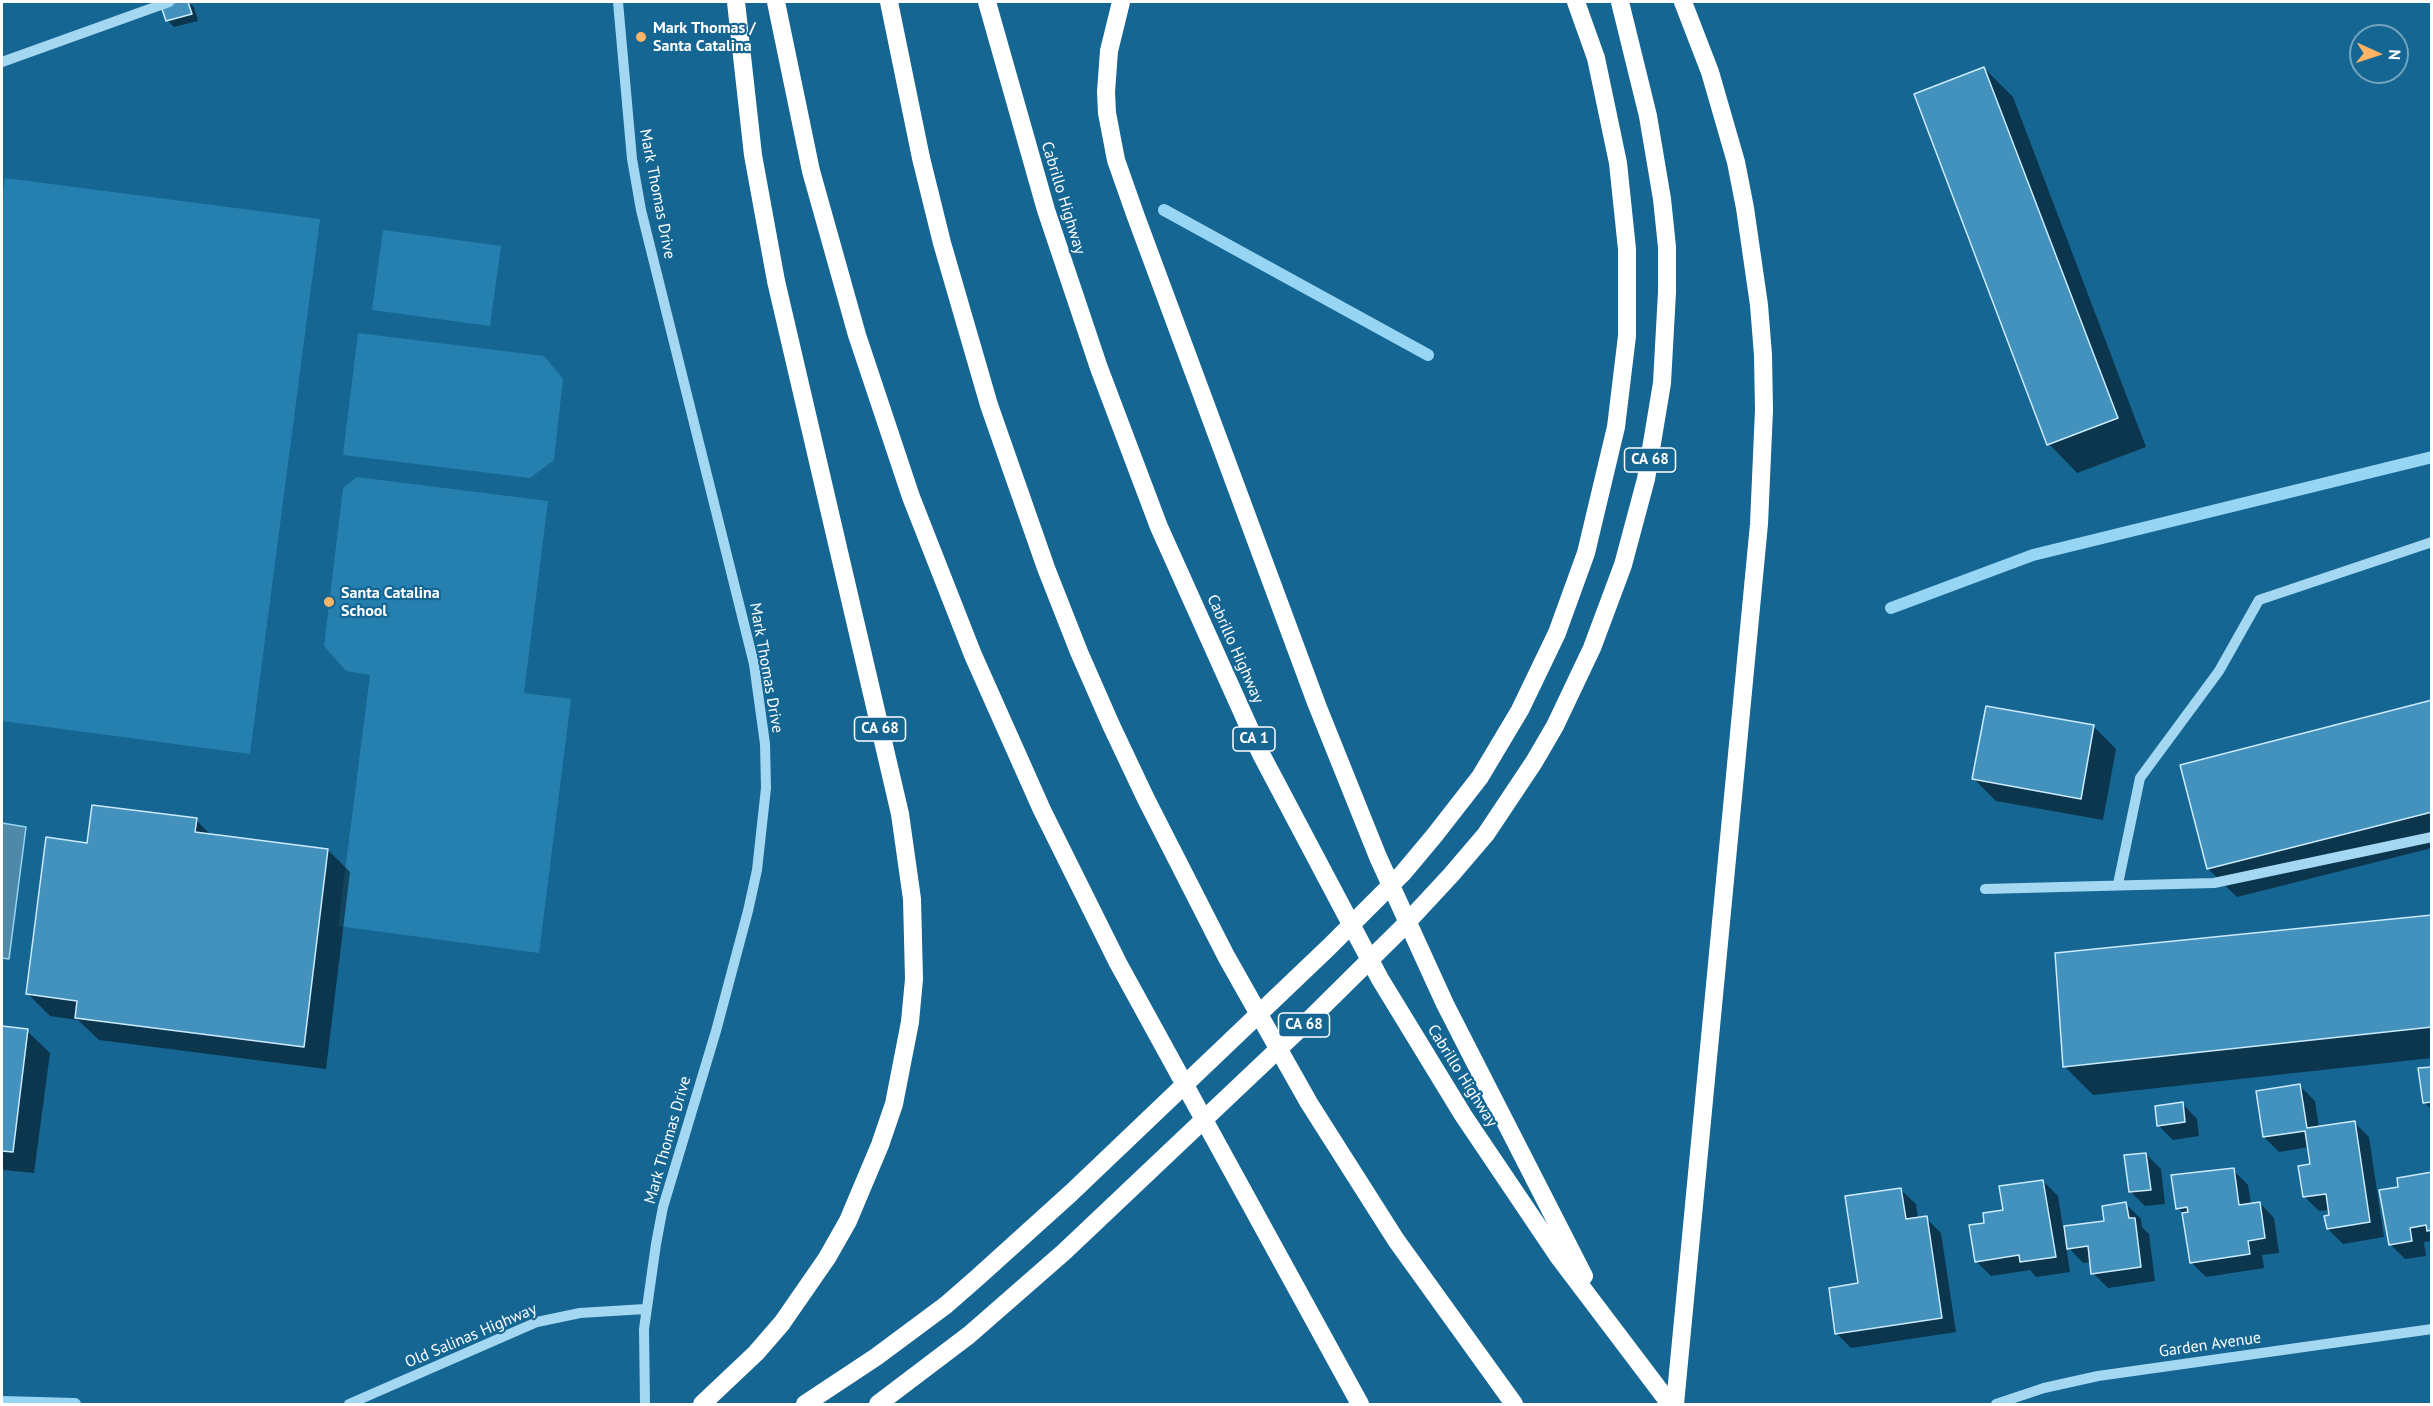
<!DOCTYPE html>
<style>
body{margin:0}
#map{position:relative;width:2433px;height:1406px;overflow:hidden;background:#156693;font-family:"PT Sans",sans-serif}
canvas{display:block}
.frame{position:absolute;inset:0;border:3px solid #fff;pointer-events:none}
.north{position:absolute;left:2349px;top:24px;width:60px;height:60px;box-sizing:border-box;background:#156693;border:2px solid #73a3be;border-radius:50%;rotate:93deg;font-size:16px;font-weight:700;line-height:24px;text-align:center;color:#fff}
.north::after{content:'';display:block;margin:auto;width:21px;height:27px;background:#ffb364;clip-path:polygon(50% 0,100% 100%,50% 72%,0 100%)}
</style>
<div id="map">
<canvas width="2433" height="1406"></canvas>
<div class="frame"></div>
<div class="north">N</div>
</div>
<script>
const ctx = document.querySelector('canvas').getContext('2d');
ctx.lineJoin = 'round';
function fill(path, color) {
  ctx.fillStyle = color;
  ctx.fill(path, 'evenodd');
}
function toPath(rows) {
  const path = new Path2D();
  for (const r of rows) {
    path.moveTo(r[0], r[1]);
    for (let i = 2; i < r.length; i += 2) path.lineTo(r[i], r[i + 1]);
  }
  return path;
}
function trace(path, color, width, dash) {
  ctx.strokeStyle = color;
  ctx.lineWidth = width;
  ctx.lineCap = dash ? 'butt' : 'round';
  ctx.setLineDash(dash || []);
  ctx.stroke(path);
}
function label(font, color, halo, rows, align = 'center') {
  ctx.font = font + ' "PT Sans",sans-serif';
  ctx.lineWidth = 4.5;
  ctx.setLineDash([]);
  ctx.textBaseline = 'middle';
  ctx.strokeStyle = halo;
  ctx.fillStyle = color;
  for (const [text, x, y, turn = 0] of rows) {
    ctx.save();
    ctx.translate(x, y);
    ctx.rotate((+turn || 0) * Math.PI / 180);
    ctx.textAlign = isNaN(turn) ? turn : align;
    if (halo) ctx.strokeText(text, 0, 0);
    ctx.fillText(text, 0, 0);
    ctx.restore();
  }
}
const green = toPath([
 [5,178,320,219,250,754,2,721,2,202],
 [383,230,501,246,490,326,372,310],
 [358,333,544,356,563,379,554,460,530,478,343,455],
 [357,477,548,501,524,693,571,699,539,953,338,926,370,675,346,671,324,646,343,488]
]);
const water = toPath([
 [2,823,26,827,9,959,2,958,2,823]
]);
const shadow = toPath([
 [182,2,188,2,194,7,198,21,174,27,167,20,163,7],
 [1984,68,2013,97,2146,447,2077,473,2049,444,1915,95],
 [2432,702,2432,848,2237,897,2208,869],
 [2094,727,2116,749,2103,820,1996,801,1974,779],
 [196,820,212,836,328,850,350,872,326,1069,99,1040,78,1020,50,1016,28,994,89,844],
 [2432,916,2432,1058,2093,1095,2064,1066],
 [2,1027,27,1031,50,1053,34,1173,4,1170,2,1167],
 [2432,1068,2432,1110,2425,1103],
 [2300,1086,2315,1101,2319,1128,2354,1122,2369,1137,2384,1237,2343,1244,2328,1229,2330,1210,2319,1211,2304,1196,2312,1166,2309,1147,2279,1152,2264,1137],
 [2183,1104,2197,1119,2199,1136,2173,1140,2158,1125],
 [2146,1154,2161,1169,2165,1204,2145,1206,2130,1191],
 [2233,1170,2248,1185,2251,1204,2260,1203,2274,1218,2279,1253,2262,1255,2264,1268,2206,1277,2191,1262,2184,1214,2178,1208],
 [2432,1174,2432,1241,2424,1242,2426,1256,2405,1259,2390,1244,2400,1188],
 [2043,1181,2058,1196,2063,1228,2105,1222,2126,1204,2141,1219,2142,1227,2149,1234,2155,1281,2108,1288,2093,1273,2091,1262,2083,1263,2066,1245,2070,1272,2036,1277,2030,1270,1991,1276,1976,1261,1986,1224],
 [1901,1190,1916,1204,1918,1219,1926,1218,1941,1233,1956,1332,1851,1348,1836,1333]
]);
const stream = toPath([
 [1164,210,1428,355],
 [1891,608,2033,555,2432,457],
 [2,1402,75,1404]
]);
const building = toPath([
 [177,2,188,2,192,14,166,21,161,6,177,2],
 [1984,67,2118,418,2047,445,1914,94,1984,67],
 [2432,700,2432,812,2207,869,2180,765,2432,700],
 [1986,706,2094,725,2081,799,1972,779,1986,706],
 [92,805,197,818,195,832,328,849,304,1047,75,1018,77,1001,26,994,46,837,87,843,92,805],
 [2432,915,2432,1027,2063,1067,2055,953,2432,915],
 [2,1026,28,1029,13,1152,2,1151,2,1026],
 [2432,1067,2432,1102,2423,1103,2418,1068,2432,1067],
 [2300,1084,2307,1128,2355,1121,2370,1222,2327,1229,2324,1216,2329,1215,2326,1194,2303,1197,2298,1166,2310,1164,2305,1131,2263,1137,2256,1091,2300,1084],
 [2183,1102,2185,1122,2157,1126,2155,1106,2183,1102],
 [2146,1153,2151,1190,2129,1192,2124,1155,2146,1153],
 [2234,1168,2239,1205,2260,1202,2265,1238,2248,1241,2250,1254,2190,1263,2182,1213,2188,1212,2187,1207,2176,1209,2171,1175,2234,1168],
 [2432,1172,2432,1230,2427,1231,2426,1225,2410,1228,2412,1241,2389,1245,2379,1190,2398,1187,2397,1178,2432,1172],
 [2043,1180,2056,1257,2020,1262,2019,1255,1975,1262,1969,1225,1984,1223,1983,1213,2003,1210,1999,1186,2043,1180],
 [1901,1188,1906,1219,1927,1216,1942,1318,1835,1334,1829,1288,1858,1283,1845,1196,1901,1188],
 [2126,1202,2129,1218,2135,1218,2141,1267,2091,1274,2088,1246,2067,1249,2064,1226,2104,1221,2102,1206,2126,1202]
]);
const minor = toPath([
 [618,2,632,159,641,210,754,664,765,744,766,788,757,870,748,911,716,1031,663,1207,656,1244,644,1329,645,1404],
 [2,62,169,2],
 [2118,884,2140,778,2219,671,2259,600,2432,542],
 [1985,889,2214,883,2432,837],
 [349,1404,537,1322,580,1313,645,1309],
 [1996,1404,2044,1388,2098,1376,2432,1329]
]);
const highway = toPath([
 [776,2,811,171,857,335,911,497,973,655,1042,810,1118,963,1360,1404],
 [889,2,921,158,942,243,989,405,1046,568,1079,652,1111,725,1146,799,1226,956,1309,1103,1396,1240,1514,1404],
 [987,2,1046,210,1099,368,1159,527,1261,754,1380,979,1463,1115,1558,1256,1670,1404],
 [1121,2,1109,51,1106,92,1107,113,1116,160,1135,214,1317,705,1378,857,1445,1004,1584,1276],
 [702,1404,756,1353,782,1323,827,1258,848,1221,880,1145,894,1104,910,1022,914,979,912,899,900,814,776,281,753,155,736,2],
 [805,1404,876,1357,946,1305,978,1277,1071,1193,1329,947,1403,873,1434,836,1480,777,1520,710,1557,633,1586,553,1616,427,1627,336,1627,249,1618,163,1596,58,1576,2],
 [878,1404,969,1335,1064,1252,1308,1021,1399,931,1451,875,1486,834,1534,762,1555,726,1592,648,1623,565,1646,479,1662,383,1667,292,1667,247,1662,199,1648,116,1620,2],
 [1675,1404,1759,524,1764,410,1763,355,1759,305,1745,208,1736,162,1710,72,1683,2]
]);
const markers = [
 [641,37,6,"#ffb364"],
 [329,602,6,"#ffb364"]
];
const shields = [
 [1650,460,51],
 [880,729,51],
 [1254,739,42],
 [1304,1025,51]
];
const shieldNames = [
 ["CA 68",1650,460],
 ["CA 68",880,729],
 ["CA 1",1254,739],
 ["CA 68",1304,1025]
];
const poiNames = [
 ["Mark Thomas /",653,28],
 ["Santa Catalina",653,46],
 ["Santa Catalina",341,593],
 ["School",341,611]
];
const streetNames = [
 ["Mark Thomas Drive",657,194,79],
 ["Cabrillo Highway",1063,198,73],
 ["Cabrillo Highway",1235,649,66],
 ["Mark Thomas Drive",766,668,80],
 ["Cabrillo Highway",1462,1076,58],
 ["Mark Thomas Drive",668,1140,-74],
 ["Old Salinas Highway",471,1336,-23],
 ["Garden Avenue",2210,1345,-8]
];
fill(green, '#2580b0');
fill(water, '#5088a7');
trace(water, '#97d5f4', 1.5);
fill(shadow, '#0007');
trace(stream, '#97d5f4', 12);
fill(building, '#4392bd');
trace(building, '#ccebfc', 1.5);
trace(minor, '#a4d7f1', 10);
trace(highway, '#fff', 18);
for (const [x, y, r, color] of markers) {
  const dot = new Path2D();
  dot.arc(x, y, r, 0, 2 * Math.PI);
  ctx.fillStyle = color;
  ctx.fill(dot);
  trace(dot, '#156693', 2);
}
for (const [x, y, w] of shields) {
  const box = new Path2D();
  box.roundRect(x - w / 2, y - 12, w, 24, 4.5);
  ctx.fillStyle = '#156693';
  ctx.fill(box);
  trace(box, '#fff', 1.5);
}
label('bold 15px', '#fff', null, shieldNames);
label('bold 16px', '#fff', '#156693', poiNames, 'left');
label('16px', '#fff', '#156693', streetNames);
</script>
